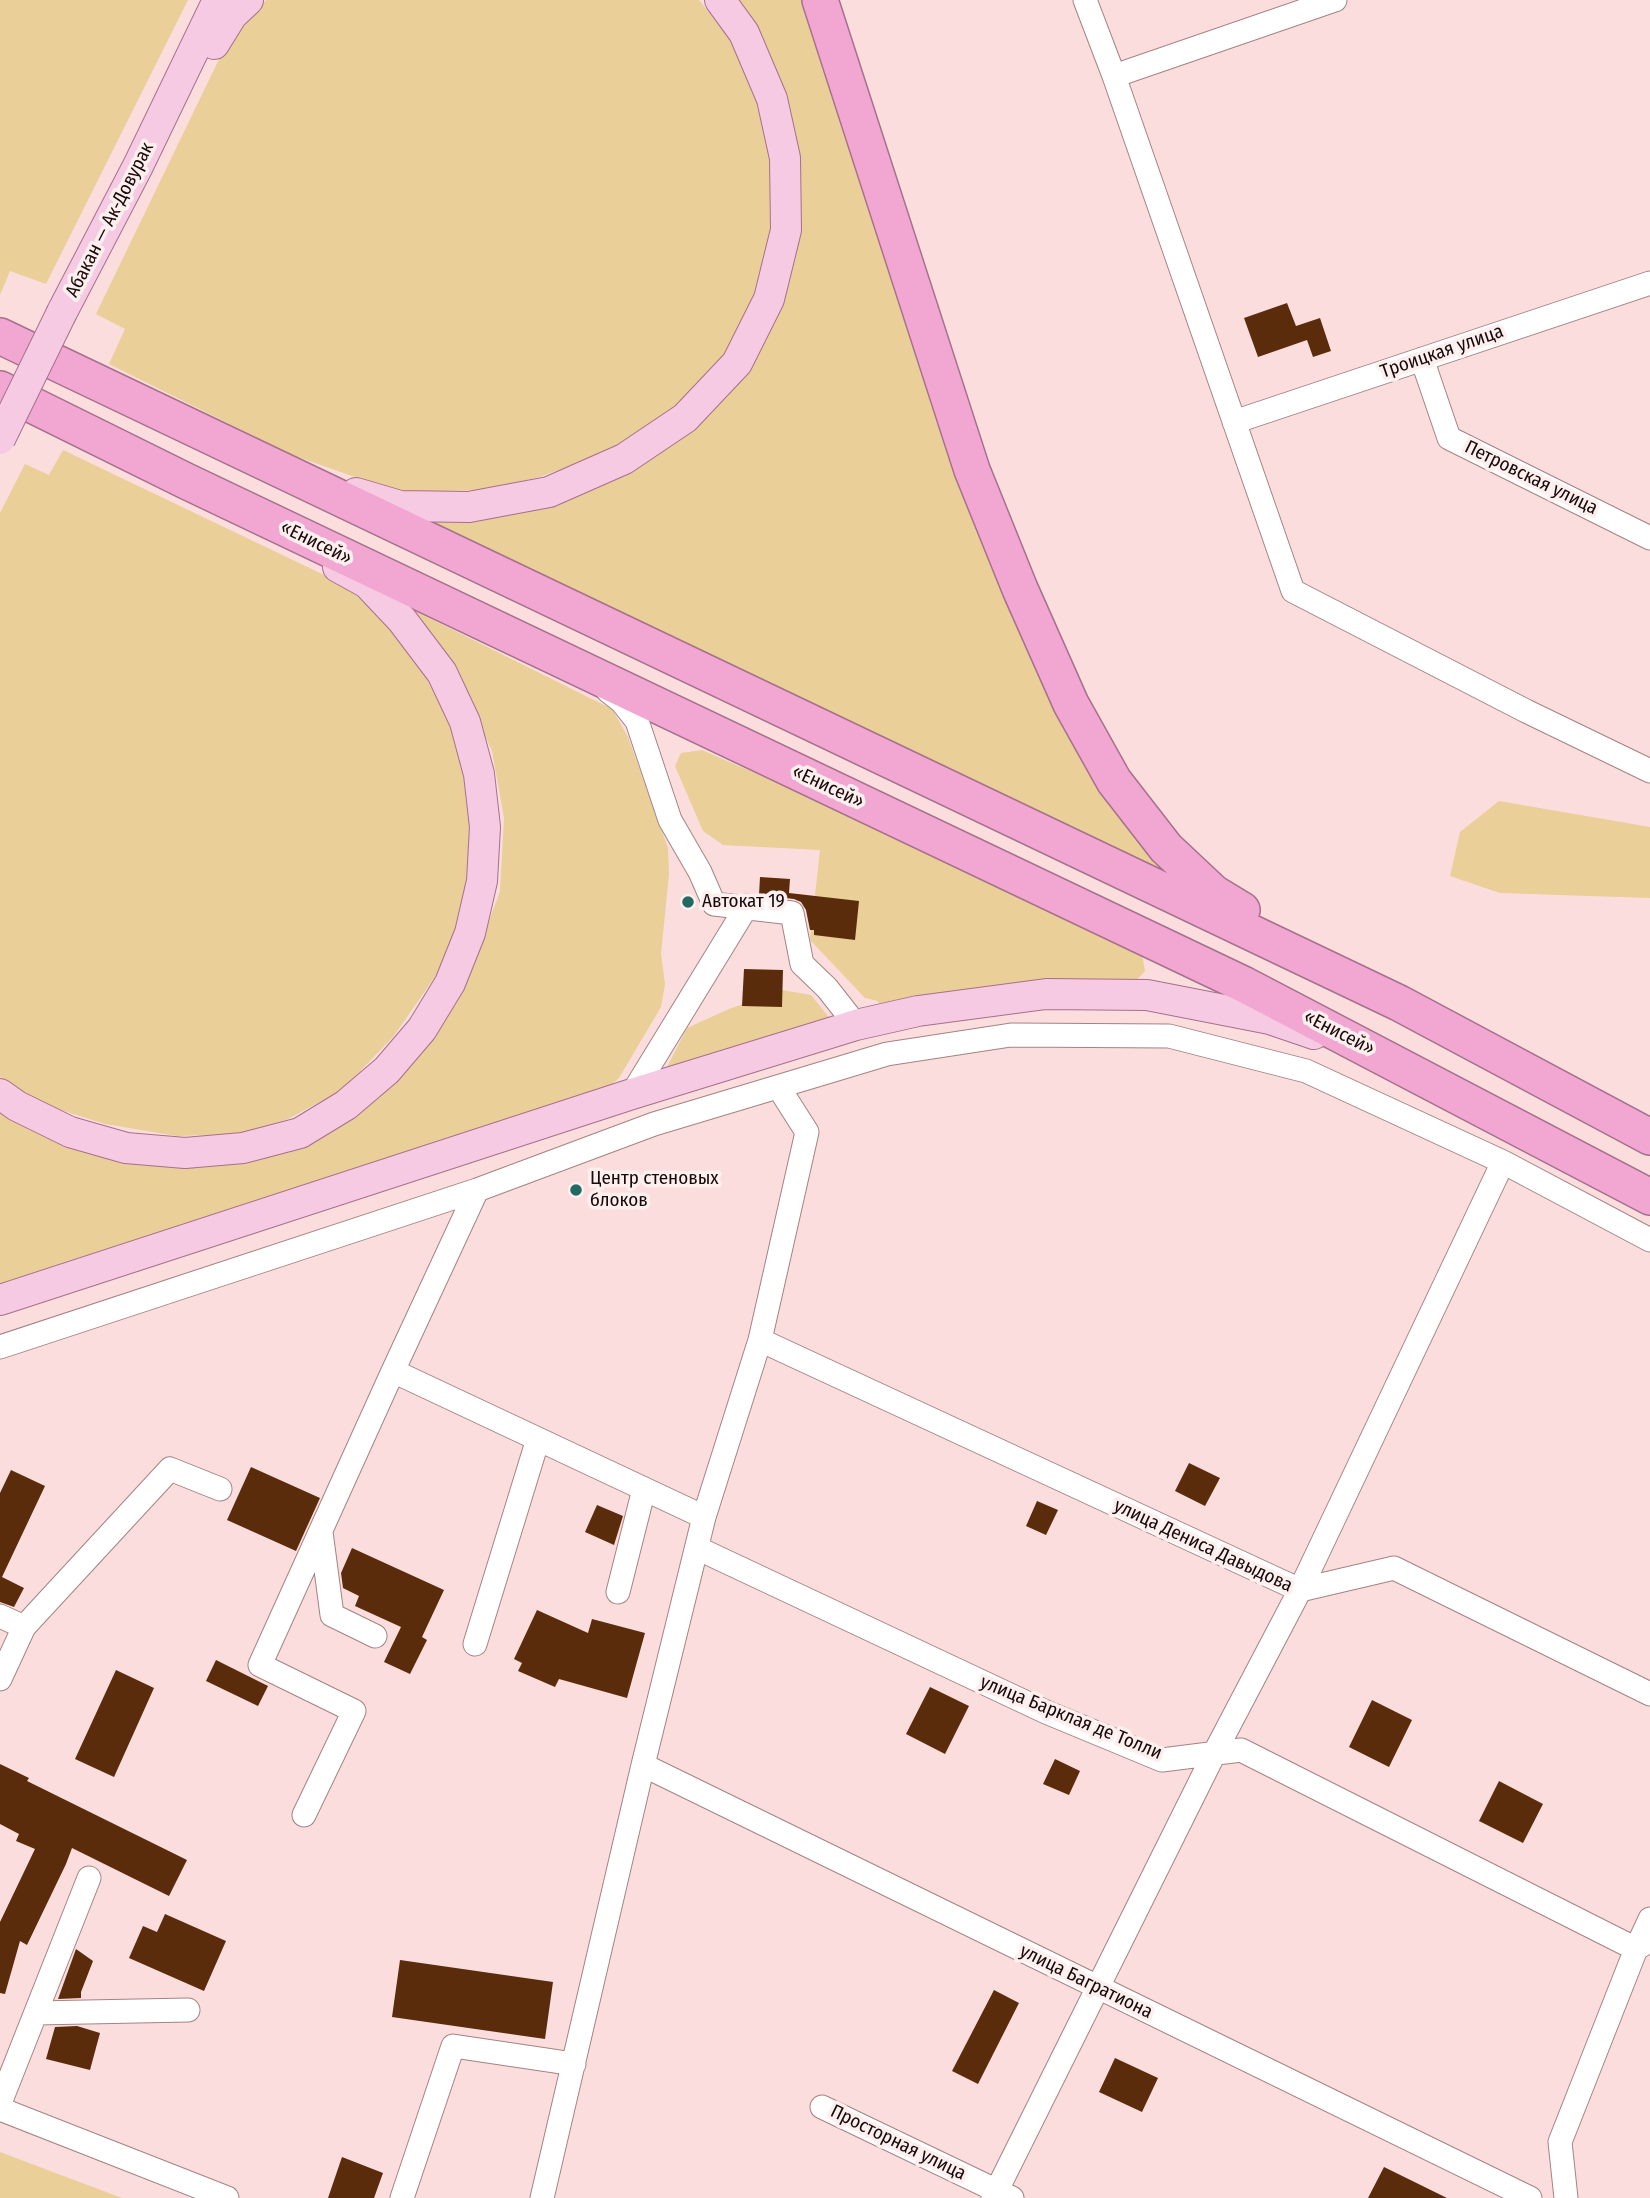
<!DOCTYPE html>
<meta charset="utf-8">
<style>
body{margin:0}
canvas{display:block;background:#fbdddd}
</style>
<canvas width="1650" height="2198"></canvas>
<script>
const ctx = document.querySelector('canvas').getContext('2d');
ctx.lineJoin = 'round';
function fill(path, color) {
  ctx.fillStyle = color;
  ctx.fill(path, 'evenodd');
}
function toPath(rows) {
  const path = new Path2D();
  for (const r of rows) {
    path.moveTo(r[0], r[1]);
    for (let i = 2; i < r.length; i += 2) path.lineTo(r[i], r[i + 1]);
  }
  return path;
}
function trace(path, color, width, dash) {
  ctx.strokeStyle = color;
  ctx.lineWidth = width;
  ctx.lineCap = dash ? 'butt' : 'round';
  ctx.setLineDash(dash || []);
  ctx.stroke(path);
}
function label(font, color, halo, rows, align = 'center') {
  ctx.font = font + ' "Fira Sans Condensed",sans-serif';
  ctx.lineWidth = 7;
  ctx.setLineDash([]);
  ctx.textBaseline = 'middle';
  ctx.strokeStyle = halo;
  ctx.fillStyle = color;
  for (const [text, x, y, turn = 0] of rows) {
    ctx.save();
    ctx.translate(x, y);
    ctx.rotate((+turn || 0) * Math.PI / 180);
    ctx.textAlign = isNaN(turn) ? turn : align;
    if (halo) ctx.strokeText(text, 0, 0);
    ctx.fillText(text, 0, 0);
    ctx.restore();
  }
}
const green = toPath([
 [0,0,188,0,46,284,10,271,0,295],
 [266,0,699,0,734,44,761,104,774,167,777,226,759,295,723,360,678,409,617,449,539,477,483,490,398,492,292,455,109,364,125,329,96,314,223,51,245,20],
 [733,0,812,0,1107,786,1178,889,406,516,630,472,782,305,800,238,798,153],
 [63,450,343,584,392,627,422,670,468,756,482,825,450,955,393,1037,342,1090,288,1119,238,1134,177,1136,105,1124,45,1105,0,1077,0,513,25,464,49,475],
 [409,608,612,709,628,737,668,848,669,874,661,954,665,984,661,1007,619,1078,600,1095,0,1290,0,1109,29,1129,97,1148,235,1163,423,1046,473,965,500,891,504,818,492,751,452,665],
 [702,750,1033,894,1142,954,1145,971,1135,982,881,1009,878,1001,865,998,810,940,820,850,723,845,703,831,675,766,681,753],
 [1499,801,1650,827,1650,898,1500,893,1450,876,1460,832],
 [782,990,811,995,832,1021,662,1077,687,1028,729,1009],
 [0,2152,122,2198,0,2198]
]);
const building = toPath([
 [1287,303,1296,326,1320,318,1331,351,1313,357,1307,340,1258,357,1244,318],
 [760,877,790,879,789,893,859,901,855,940,814,935,814,930,810,930,806,910,801,902,794,899,759,895],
 [744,969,783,970,782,1007,742,1006],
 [1189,1463,1220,1478,1205,1506,1175,1491],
 [251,1467,320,1498,296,1551,227,1520],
 [11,1470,45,1486,2,1577,24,1588,14,1607,0,1602,0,1493],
 [1037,1501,1058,1510,1046,1535,1026,1526],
 [597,1505,623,1516,614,1545,585,1532],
 [352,1548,444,1590,422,1637,427,1640,410,1674,384,1662,401,1627,355,1606,359,1596,343,1588,341,1573],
 [537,1610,588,1633,592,1619,645,1633,627,1698,559,1679,555,1687,518,1671,522,1663,514,1659],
 [216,1660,268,1686,258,1706,206,1681],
 [116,1670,154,1688,114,1777,75,1759],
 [930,1687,969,1706,945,1754,906,1734],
 [1372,1700,1412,1720,1389,1767,1349,1747],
 [1055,1759,1080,1771,1069,1795,1043,1784],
 [0,1764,29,1778,27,1781,187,1860,169,1896,72,1848,66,1864,27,1945,20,1941,5,1994,0,1993,0,1922,35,1849,16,1841,19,1834,0,1824],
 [1499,1781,1543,1804,1523,1843,1479,1821],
 [165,1914,226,1941,204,1991,129,1958,143,1926,157,1932],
 [76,1949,93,1961,81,1992,81,1998,58,1999],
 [400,1960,553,1982,545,2039,392,2017],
 [994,1990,1019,2003,978,2084,952,2071],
 [77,2026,100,2033,90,2070,46,2059,55,2027],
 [1115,2058,1158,2078,1142,2112,1099,2092],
 [342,2157,383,2173,374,2198,328,2198],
 [1384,2167,1447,2198,1368,2198]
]);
const minor = toPath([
 [1085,0,1114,76,1293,591,1526,711,1650,771],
 [1114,76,1335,0],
 [1422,359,1449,438,1650,538],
 [1234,422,1650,283],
 [608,691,622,702,637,721,670,820,700,872,714,904,792,913,802,964,827,988,856,1025],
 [632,1094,747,906],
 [477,1190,393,1371,704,1517],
 [760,1340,1300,1590,1394,1568,1650,1694],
 [0,1347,477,1190,654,1124,887,1054,1011,1035,1169,1036,1306,1071,1503,1162,1650,1240],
 [321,1532,332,1615,375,1636],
 [697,1548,1046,1712,1162,1760,1241,1750,1636,1949,1650,1940],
 [618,1592,644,1489],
 [0,1616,24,1627,170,1469,220,1489],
 [475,1644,538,1439],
 [0,1679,24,1627],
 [643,1765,1530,2198],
 [304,1815,354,1711,260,1665,393,1371],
 [36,2013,188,2010],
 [0,2103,89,1878],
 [822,2107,1012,2198],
 [0,2109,227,2198],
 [402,2198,453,2046,574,2064],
 [542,2198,643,1765,704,1517,760,1340,807,1132,779,1088],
 [993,2198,1215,1752,1300,1590,1503,1162],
 [1566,2198,1560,2142,1636,1949,1650,1919]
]);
const major = toPath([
 [214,44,232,15,248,0],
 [62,312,138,166,218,0],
 [356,493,400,506,469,507,549,492,624,459,685,418,737,363,769,299,786,230,785,158,772,99,744,33,720,0],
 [0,1094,17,1106,70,1132,126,1148,185,1153,243,1148,300,1133,346,1105,387,1070,422,1029,450,983,470,933,482,881,485,827,479,774,465,722,442,673,402,620,367,583,338,567],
 [0,1300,632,1094,856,1025,918,1011,1046,994,1147,995,1270,1019,1314,1034]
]);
const highway = toPath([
 [820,0,972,470,1020,589,1071,704,1114,781,1166,848,1214,893,1242,910],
 [0,336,1399,1003,1650,1137],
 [0,389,186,481,1245,985,1650,1197]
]);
const majorBridge = toPath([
 [0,439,62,312]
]);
const markers = [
 [688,902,7,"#216b64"],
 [576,1190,7,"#216b64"]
];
const streetNames = [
 ["Абакан — Ак-Довурак",110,220,-63],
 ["Троицкая улица",1442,352,-19],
 ["Петровская улица",1531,478,26],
 ["«Енисей»",316,543,26],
 ["«Енисей»",828,787,25],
 ["«Енисей»",1339,1033,27],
 ["улица Дениса Давыдова",1203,1546,25],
 ["улица Барклая де Толли",1071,1718,22],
 ["улица Багратиона",1086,1982,26],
 ["Просторная улица",898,2143,26]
];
const poiNames = [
 ["Автокат 19",702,902],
 ["Центр стеновых",590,1179],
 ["блоков",590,1201]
];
fill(green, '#eacf98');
fill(building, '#5b2c0b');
trace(minor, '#a48383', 25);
trace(major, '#a5708c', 32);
trace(highway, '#a5708c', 38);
trace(minor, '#fff', 23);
trace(major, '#f7cae4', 30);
trace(highway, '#f2a7d2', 35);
trace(majorBridge, '#a5708c', 32, []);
trace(majorBridge, '#f7cae4', 30);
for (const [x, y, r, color] of markers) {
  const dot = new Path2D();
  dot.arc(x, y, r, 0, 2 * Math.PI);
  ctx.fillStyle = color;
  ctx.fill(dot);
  trace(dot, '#fdefee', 2.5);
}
label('19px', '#160a0b', '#fdefee', streetNames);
label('19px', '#160a0b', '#fdefee', poiNames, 'left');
</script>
